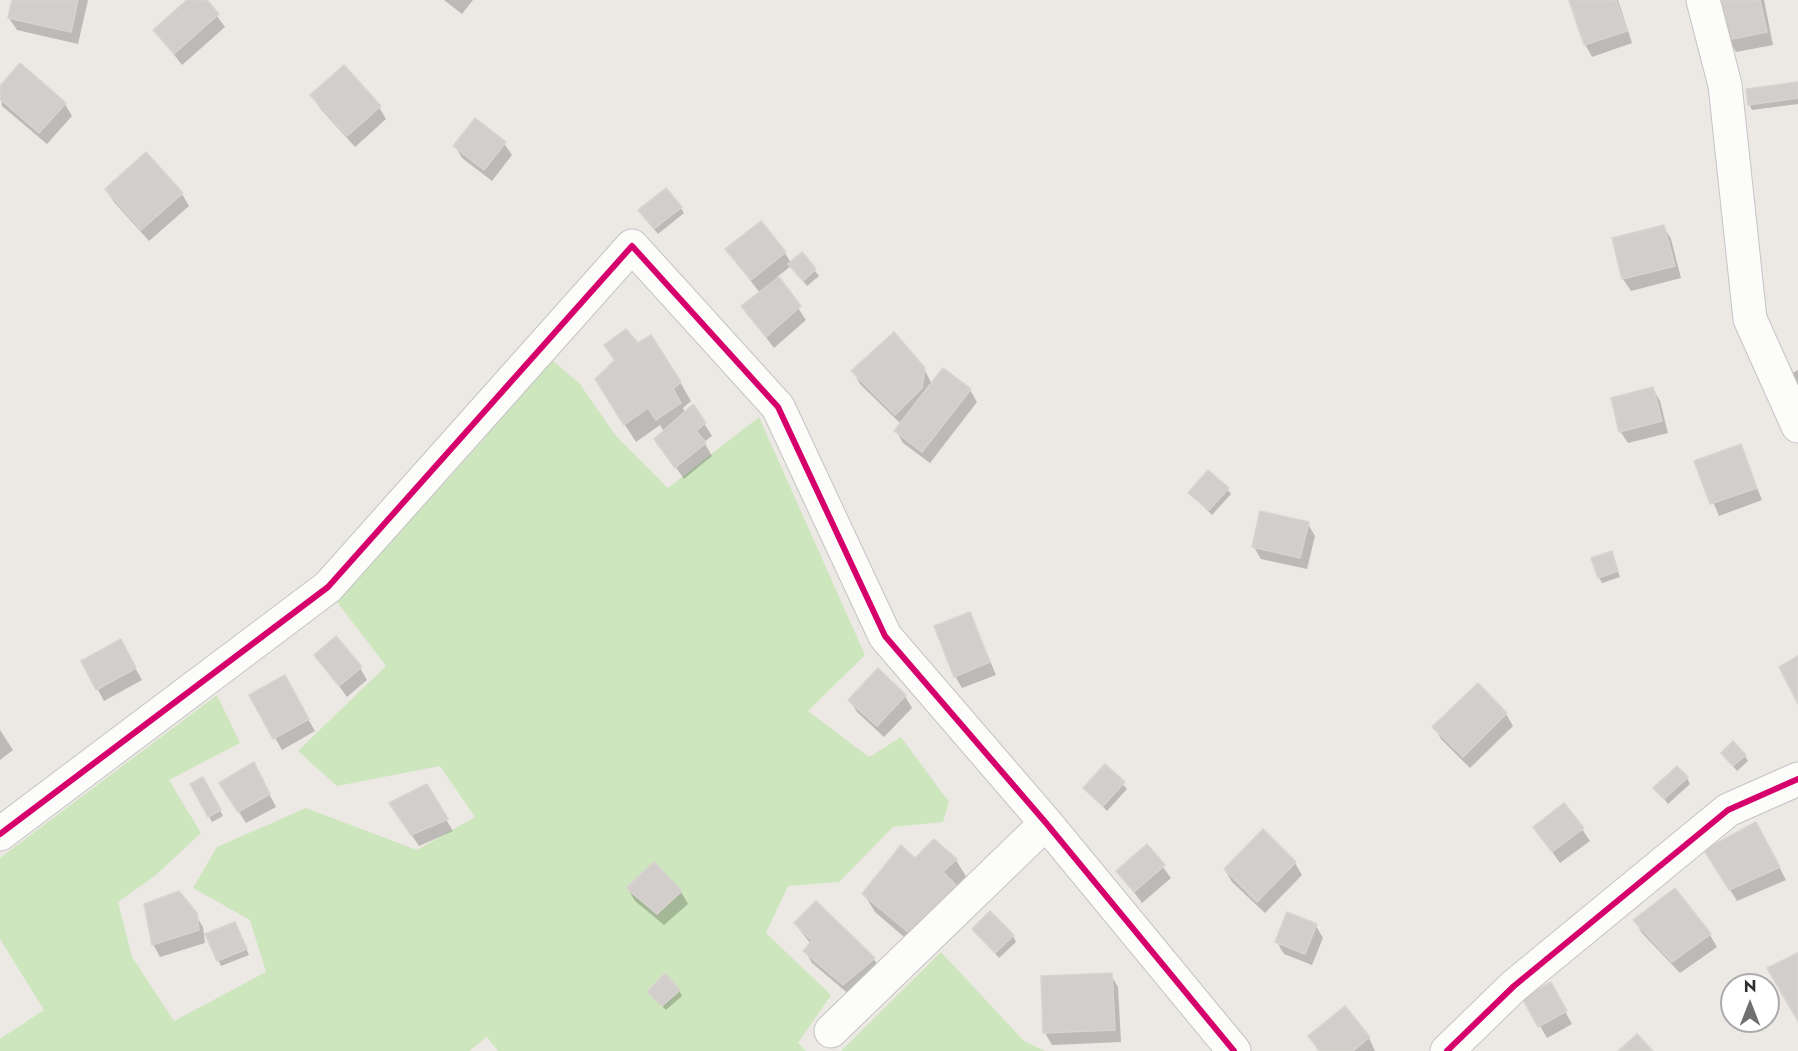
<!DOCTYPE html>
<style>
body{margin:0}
#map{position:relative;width:1798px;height:1051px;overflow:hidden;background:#ece8e4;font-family:Jost,sans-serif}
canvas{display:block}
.north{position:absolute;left:1720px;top:973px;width:60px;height:60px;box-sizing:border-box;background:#fff;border:2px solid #ababab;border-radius:50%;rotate:0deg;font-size:16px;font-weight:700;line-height:24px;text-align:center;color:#2e2e2e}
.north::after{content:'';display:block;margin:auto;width:21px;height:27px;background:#706f6e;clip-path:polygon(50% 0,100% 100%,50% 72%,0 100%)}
</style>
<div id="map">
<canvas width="1798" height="1051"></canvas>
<div class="north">N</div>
</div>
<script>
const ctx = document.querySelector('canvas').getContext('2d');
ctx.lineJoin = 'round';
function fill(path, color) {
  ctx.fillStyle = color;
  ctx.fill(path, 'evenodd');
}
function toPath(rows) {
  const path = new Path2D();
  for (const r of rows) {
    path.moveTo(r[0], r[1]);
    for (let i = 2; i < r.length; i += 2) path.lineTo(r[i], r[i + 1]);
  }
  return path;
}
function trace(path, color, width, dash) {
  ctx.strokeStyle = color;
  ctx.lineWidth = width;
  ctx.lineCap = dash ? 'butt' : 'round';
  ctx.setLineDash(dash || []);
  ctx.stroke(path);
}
const green = toPath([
 [544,353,580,384,616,436,668,488,759,417,865,655,808,711,869,757,901,737,949,802,943,822,893,827,839,882,788,886,766,933,831,995,798,1043,806,1051,498,1051,487,1037,469,1051,0,1051,0,1039,44,1010,0,939,0,858,217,695,240,743,169,780,201,833,156,875,118,902,132,957,174,1021,266,972,250,920,193,888,217,847,306,808,417,850,475,817,440,766,337,786,298,751,386,666,337,602,484,439],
 [941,952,1024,1041,1045,1051,841,1051]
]);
const shadow = toPath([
 [14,0,88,0,78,44,17,30,9,18],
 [190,0,205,0,225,27,182,65,155,30],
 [444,0,473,0,462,14],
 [1571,0,1618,0,1632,43,1592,57,1585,44],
 [1721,0,1764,0,1773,45,1736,52,1729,40],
 [1798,84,1798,104,1752,110,1749,104],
 [0,88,65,104,72,116,47,144,2,106],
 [312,95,379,107,386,119,355,147,319,107],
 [504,143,512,155,492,181,462,158,455,146],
 [106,190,182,194,189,206,149,241,114,202],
 [681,208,684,213,658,234,643,216],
 [1664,227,1671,239,1681,278,1631,291,1623,279,1613,239],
 [727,250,785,253,791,263,801,254,819,276,807,286,791,266,777,277,806,320,774,348,743,307,760,293],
 [637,345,680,382,691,401,683,408,686,414,694,407,712,436,704,442,712,456,684,479,656,439,664,432,660,425,636,442,607,397,615,362,606,346],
 [924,369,932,384,970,390,977,402,930,463,903,443,896,431,901,424,860,384,853,371],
 [1798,370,1798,394,1788,376],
 [1653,389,1660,401,1668,433,1628,443,1620,431],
 [1740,445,1762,500,1719,516,1696,462],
 [1227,489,1231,494,1212,515,1190,493],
 [1308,524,1315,536,1307,569,1261,559,1254,547],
 [1614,559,1620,577,1602,583,1599,577],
 [970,614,996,675,962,688,955,676],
 [120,641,142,680,104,701,83,662],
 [316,655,360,668,367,680,347,697],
 [284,677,315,731,282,750,251,695],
 [1478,685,1506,714,1513,726,1470,768,1441,739,1434,727],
 [905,696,912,708,884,737,857,712,850,700],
 [0,730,13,750,0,760],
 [1723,753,1745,756,1748,761,1737,771],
 [1106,766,1127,789,1107,811,1085,788],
 [260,776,276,807,246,823,228,795],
 [1687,778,1690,784,1668,804,1655,788],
 [203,779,223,816,212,822,192,784],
 [426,786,453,831,419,846,398,815],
 [1535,827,1582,829,1590,841,1560,863],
 [1763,836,1786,880,1737,901,1713,862],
 [934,841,956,860,967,878,925,955,875,912,864,894,915,860],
 [1147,846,1171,878,1142,903,1118,871],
 [1295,863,1302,875,1265,913,1232,882,1225,870],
 [654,864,681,892,688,904,664,925,635,901,628,889],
 [195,914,203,927,205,943,160,957,153,944],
 [1635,921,1710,935,1717,947,1680,973,1642,933],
 [795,924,874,959,881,971,851,996,812,963,805,951,811,944],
 [1316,926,1323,938,1312,965,1284,954,1277,942],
 [974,929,1013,936,1016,942,999,958],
 [238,930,249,955,221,966,207,935],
 [1111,975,1118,987,1121,1042,1052,1045,1045,1033],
 [1550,984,1572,1024,1547,1038,1524,998],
 [679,990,682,996,666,1010,649,992],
 [1345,1008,1369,1038,1375,1051,1319,1051,1317,1049,1310,1036]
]);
const building = toPath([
 [12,0,78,0,71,32,8,18,12,0],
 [187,0,207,0,219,14,174,54,153,30,187,0],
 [1569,0,1616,0,1627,31,1584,45,1569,0],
 [1719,0,1760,0,1767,32,1727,40,1719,0],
 [20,63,66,103,39,133,0,99,0,86,20,63],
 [344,65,381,106,347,136,310,95,344,65],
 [1798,82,1798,98,1748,105,1746,89,1798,82],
 [475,118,506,142,484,170,453,146,475,118],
 [146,152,183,193,141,230,105,189,146,152],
 [666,188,682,207,654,229,638,210,666,188],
 [761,221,786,252,751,280,725,249,761,221],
 [1664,225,1675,266,1622,279,1612,238,1664,225],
 [802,252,816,269,803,281,788,264,802,252],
 [779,277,801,306,766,337,741,306,779,277],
 [626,329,638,343,651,335,681,382,673,389,681,403,656,420,648,408,624,425,595,379,615,360,604,345,626,329],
 [894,332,925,368,922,388,895,415,851,371,894,332],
 [943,368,971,389,922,452,894,431,943,368],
 [1653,387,1662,421,1619,432,1611,398,1653,387],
 [692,405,694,405,706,423,696,431,706,443,675,468,654,439,692,405],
 [1741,444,1757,488,1710,504,1694,461,1741,444],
 [1208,470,1229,488,1209,510,1188,493,1208,470],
 [1260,511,1309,522,1300,558,1252,547,1260,511],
 [1612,551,1618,571,1598,578,1591,558,1612,551],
 [970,612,990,662,954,677,934,626,970,612],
 [336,636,362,667,339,686,314,655,336,636],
 [121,639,136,668,96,690,81,661,121,639],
 [1798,656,1798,704,1779,667,1798,656],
 [878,668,906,695,877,726,848,700,878,668],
 [285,675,309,719,273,739,249,695,285,675],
 [1478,683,1507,713,1463,757,1432,727,1478,683],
 [1733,741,1746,755,1733,766,1721,753,1733,741],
 [254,762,270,794,238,812,219,783,254,762],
 [1105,764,1125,782,1103,806,1083,788,1105,764],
 [1677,766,1688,777,1664,799,1653,788,1677,766],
 [203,777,221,810,208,817,190,784,203,777],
 [427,784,448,819,411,835,389,803,427,784],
 [1564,803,1584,828,1552,852,1533,827,1564,803],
 [1756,822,1780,867,1729,890,1704,850,1756,822],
 [1263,829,1296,862,1257,902,1224,869,1263,829],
 [934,839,957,859,943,872,958,887,914,937,862,894,901,845,915,858,934,839],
 [1147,844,1165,865,1134,892,1116,871,1147,844],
 [654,862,682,891,657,914,626,888,654,862],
 [1675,888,1711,934,1672,962,1633,920,1675,888],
 [179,891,197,913,199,930,152,945,144,904,179,891],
 [816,901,875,958,843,985,803,951,812,941,794,923,816,901],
 [990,911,1014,935,995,953,972,929,990,911],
 [1287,912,1317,924,1305,954,1275,942,1287,912],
 [235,922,247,949,217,961,205,934,235,922],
 [1798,953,1798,1021,1767,968,1798,953],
 [665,973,680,990,662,1006,647,992,665,973],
 [1112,973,1115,1030,1043,1033,1041,976,1112,973],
 [1551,982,1567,1011,1538,1027,1522,998,1551,982],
 [1345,1006,1370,1037,1353,1051,1320,1051,1308,1036,1345,1006],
 [1637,1034,1653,1051,1618,1051,1637,1034]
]);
const minor = toPath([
 [1703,0,1725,85,1750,319,1798,426],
 [0,834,328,587,632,246,778,407,885,636,1046,823,1234,1051],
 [831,1031,1046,823],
 [1447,1051,1514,986,1728,810,1798,779]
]);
const cycleway = toPath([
 [0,834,328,587,632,246,778,407,885,636,1046,823,1234,1051],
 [1447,1051,1514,986,1728,810,1798,779]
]);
fill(green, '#cee6be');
fill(shadow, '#0003');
fill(building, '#d1cecb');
trace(building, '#d7d4d0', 1.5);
trace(minor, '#c5c4c5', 35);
trace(minor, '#fcfcfb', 33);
trace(cycleway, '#d6006c', 6);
</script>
